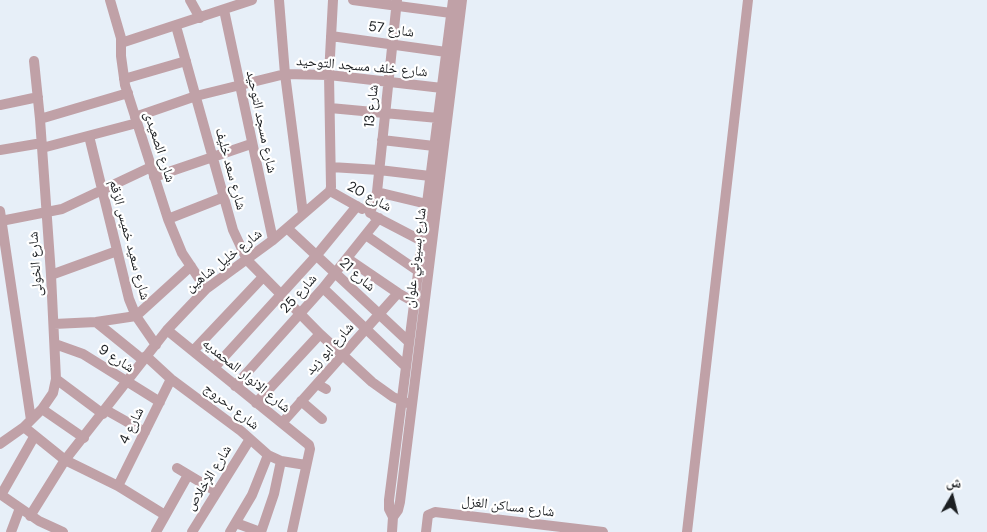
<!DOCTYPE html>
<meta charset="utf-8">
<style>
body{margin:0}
#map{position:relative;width:987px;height:532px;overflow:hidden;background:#e7eff8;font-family:"DM Sans","Noto Naskh Arabic",sans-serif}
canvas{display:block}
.north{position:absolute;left:927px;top:472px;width:50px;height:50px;-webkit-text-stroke:4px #fff;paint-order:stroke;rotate:8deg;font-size:14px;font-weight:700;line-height:20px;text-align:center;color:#1c1f22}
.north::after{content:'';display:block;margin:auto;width:18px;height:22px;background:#1c1f22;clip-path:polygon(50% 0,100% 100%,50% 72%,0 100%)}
</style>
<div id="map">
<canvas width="987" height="532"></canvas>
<div class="north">ش</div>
</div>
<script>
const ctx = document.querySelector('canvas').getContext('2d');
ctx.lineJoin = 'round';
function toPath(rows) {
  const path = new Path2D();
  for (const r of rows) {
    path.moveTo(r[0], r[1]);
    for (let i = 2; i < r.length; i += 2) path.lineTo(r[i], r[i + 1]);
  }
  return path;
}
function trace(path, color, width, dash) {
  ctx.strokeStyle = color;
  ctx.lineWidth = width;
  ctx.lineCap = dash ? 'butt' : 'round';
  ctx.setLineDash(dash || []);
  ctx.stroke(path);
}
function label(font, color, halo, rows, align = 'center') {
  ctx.font = font + ' "DM Sans","Noto Naskh Arabic",sans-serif';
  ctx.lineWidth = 4.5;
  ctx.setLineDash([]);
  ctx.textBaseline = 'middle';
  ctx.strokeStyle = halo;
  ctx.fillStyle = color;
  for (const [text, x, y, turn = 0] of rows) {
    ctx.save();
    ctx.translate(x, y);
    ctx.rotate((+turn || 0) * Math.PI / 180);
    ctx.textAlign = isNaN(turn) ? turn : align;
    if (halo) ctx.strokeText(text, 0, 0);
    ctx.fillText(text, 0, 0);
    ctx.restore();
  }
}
const street = toPath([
 [110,0,121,38,121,56,125,85,168,219,182,253,206,289],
 [190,0,200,18],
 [279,0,285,74,303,214],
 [353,0,451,13],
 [224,10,273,240],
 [176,26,233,230,247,260,320,334,372,382,393,397,407,403],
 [331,36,446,52],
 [121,43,252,0],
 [124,79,186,61],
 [0,105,38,97],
 [330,108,438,118],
 [135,117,196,96,285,74,329,75,442,88],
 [40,119,128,93],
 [89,136,129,299,136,316,156,345],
 [382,140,434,146],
 [42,148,137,123],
 [0,150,42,143],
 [331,167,379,170,430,176],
 [154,177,251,144],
 [330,191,362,209],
 [377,192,427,204],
 [0,211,31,420],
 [370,213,377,192,397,0],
 [374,216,422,241],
 [168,219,224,197],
 [1,221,62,209,151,167],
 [287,228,409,342],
 [367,236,418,271],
 [348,259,398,293,414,302],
 [51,275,117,251],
 [323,288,406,367],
 [96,322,143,360],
 [54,324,96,322,136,316,191,266],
 [167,330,309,445,310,449,292,532],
 [55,344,83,354,160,402],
 [193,351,263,277],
 [146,356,171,379,241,431,268,455,281,461,306,465],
 [214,368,316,256,357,206],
 [56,379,103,414],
 [317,384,326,389],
 [235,386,323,288,379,218],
 [301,401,322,419],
 [256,403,320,334],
 [42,409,84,438],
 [106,410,145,432],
 [282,423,398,293],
 [24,427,65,460,118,486,165,515],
 [0,444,24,427,42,409,53,393,56,379,51,275,40,119,34,61],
 [177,468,217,492],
 [118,486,171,379],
 [0,494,39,521,63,532],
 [1,495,34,437],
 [30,516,65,460,167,330,206,289,273,240,330,191,331,187,329,75,333,0],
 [393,517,398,510,400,502,462,0],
 [236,523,260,532],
 [11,532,20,508],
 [156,532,188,475],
 [192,532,250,439],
 [230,532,252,495,268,455],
 [261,532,274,494,281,461],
 [392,532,393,517,389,509,389,500,453,0],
 [426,532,428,515,435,512,603,532],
 [687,532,748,0]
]);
const streetNames = [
 ["شارع 57",391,30,8],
 ["شارع خلف مسجد التوحيد",362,67,5],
 ["شارع 13",372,106,-84],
 ["شارع مسجد التوحيد",261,122,78],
 ["شارع الصعيدى",159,147,72],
 ["شارع سعد خليف",230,169,75],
 ["شارع 20",369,197,28],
 ["شارع سعيد خميس الزقم",129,240,75],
 ["شارع بسيوني علوان",416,258,-83],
 ["شارع خليل شاهين",224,261,-38],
 ["شارع الخولى",36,264,-94],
 ["شارع 21",357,275,42],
 ["شارع 25",299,294,-48],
 ["شارع ابو زيد",330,349,-48],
 ["شارع 9",116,359,33],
 ["شارع الانوار المحمديه",246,376,39],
 ["شارع دحروج",231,407,38],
 ["شارع 4",132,426,-64],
 ["شارع الإخلاص",209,478,-58],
 ["شارع مساكن الغزل",508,507,7]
];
trace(street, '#c0a1a7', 10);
label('14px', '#1c1f22', '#fff', streetNames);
</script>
